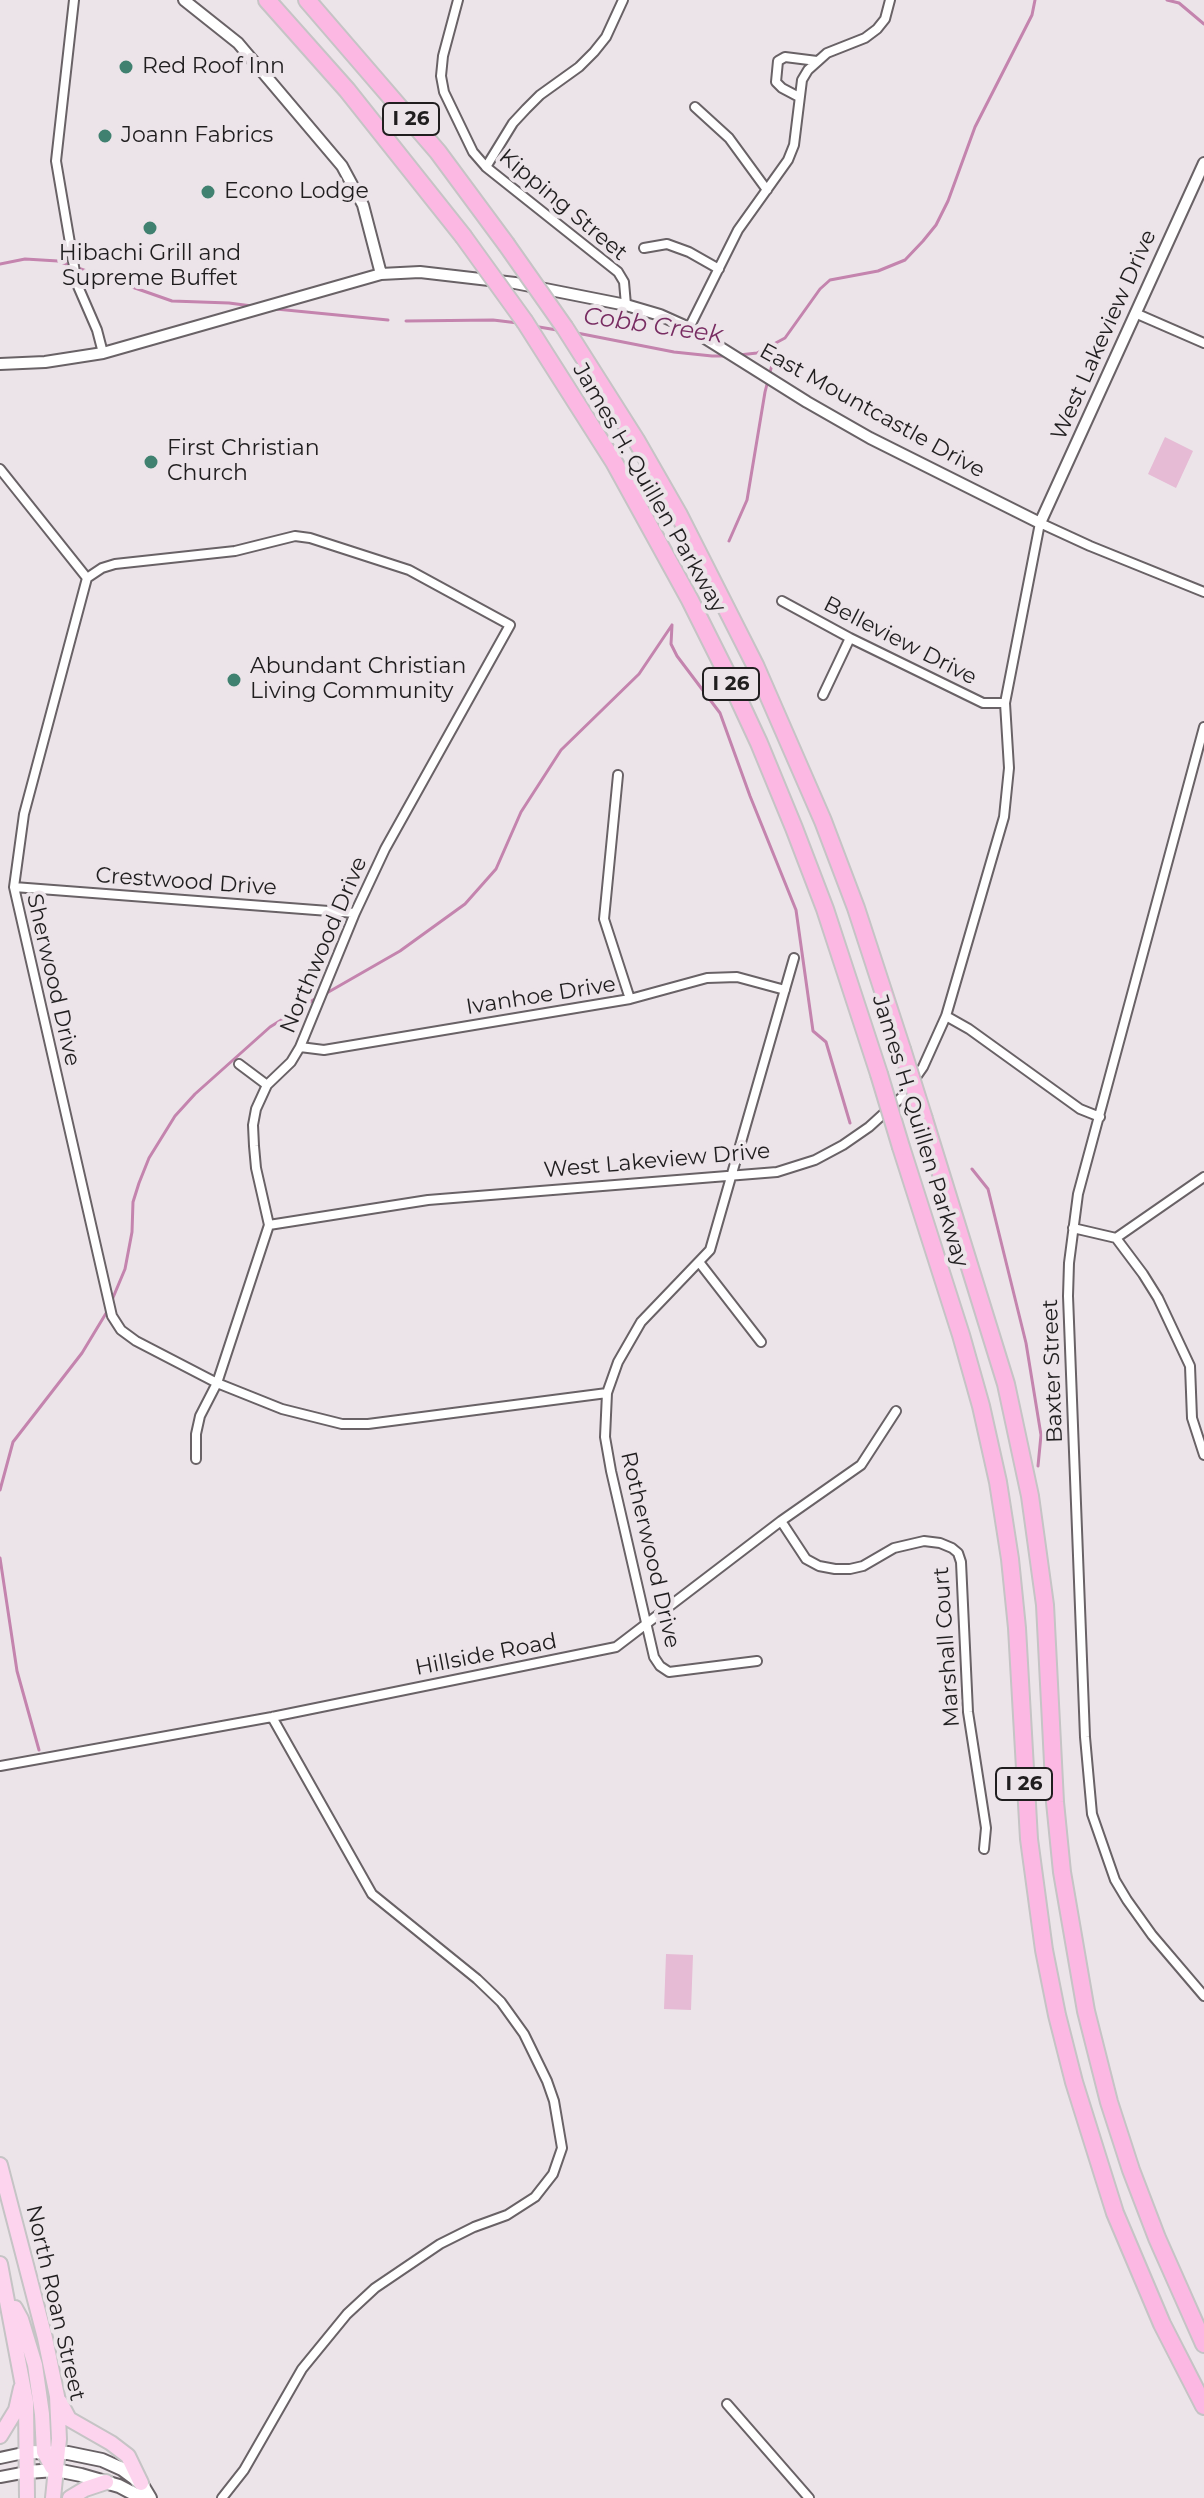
<!DOCTYPE html>
<style>
body{margin:0}
canvas{display:block;background:#ece4e9}
</style>
<canvas width="1204" height="2498"></canvas>
<script>
const ctx = document.querySelector('canvas').getContext('2d');
ctx.lineJoin = 'round';
function fill(path, color) {
  ctx.fillStyle = color;
  ctx.fill(path, 'evenodd');
}
function toPath(rows) {
  const path = new Path2D();
  for (const r of rows) {
    path.moveTo(r[0], r[1]);
    for (let i = 2; i < r.length; i += 2) path.lineTo(r[i], r[i + 1]);
  }
  return path;
}
function trace(path, color, width, dash) {
  ctx.strokeStyle = color;
  ctx.lineWidth = width;
  ctx.lineCap = dash ? 'butt' : 'round';
  ctx.setLineDash(dash || []);
  ctx.stroke(path);
}
function label(font, color, halo, rows, align = 'center') {
  ctx.font = font + ' Montserrat,sans-serif';
  ctx.lineWidth = 8;
  ctx.setLineDash([]);
  ctx.textBaseline = 'middle';
  ctx.strokeStyle = halo;
  ctx.fillStyle = color;
  for (const [text, x, y, turn = 0] of rows) {
    ctx.save();
    ctx.translate(x, y);
    ctx.rotate((+turn || 0) * Math.PI / 180);
    ctx.textAlign = isNaN(turn) ? turn : align;
    if (halo) ctx.strokeText(text, 0, 0);
    ctx.fillText(text, 0, 0);
    ctx.restore();
  }
}
const green = toPath([
 [1165,437,1193,451,1176,488,1148,474],
 [666,1954,693,1955,691,2010,664,2009]
]);
const stream = toPath([
 [1167,0,1179,3,1204,24],
 [0,264,25,259,58,261,172,301,229,303,252,306],
 [276,309,388,320],
 [406,321,493,320,518,323],
 [533,326,557,330],
 [577,333,674,352,712,356,727,356],
 [739,355,757,353,785,338,820,289,830,280,878,271,905,260,923,241,936,225,948,201,975,127,1032,15,1035,0],
 [729,541,747,500,765,392,777,345],
 [672,625,671,644,677,656,720,713,750,796,796,910,813,1031,826,1042,850,1123],
 [325,994,400,951,465,904,496,869,521,812,561,750,639,674,672,625],
 [972,1169,988,1189,1026,1343,1041,1435,1038,1466],
 [112,1300,125,1269,132,1232,133,1202,139,1183,149,1158,175,1116,195,1094,270,1027,318,997],
 [0,1490,13,1442,82,1353,108,1310],
 [0,1558,17,1671,39,1750]
]);
const minor = toPath([
 [74,0,56,161,77,284,97,330,103,353],
 [458,0,443,56,441,76,444,92,473,152,486,167,618,272,624,282,626,305],
 [799,97,782,88,776,82,778,61,785,57,817,61],
 [695,107,729,138,767,190],
 [486,167,513,123,526,109,540,95,579,67,594,52,606,37,623,0],
 [644,248,667,244,689,252,719,269],
 [1135,313,1204,343],
 [689,328,738,230,788,160,794,145,802,80,808,70,827,53,865,38,877,29,885,19,890,0],
 [0,469,87,578],
 [782,601,850,638,983,703,1005,703],
 [823,695,850,638],
 [1204,727,1078,1194,1069,1263,1068,1296,1085,1737,1092,1814,1115,1880,1127,1900,1152,1935,1204,1996],
 [618,775,604,919,630,999],
 [14,887,355,913],
 [946,1016,969,1029,1080,1109,1100,1117],
 [300,1047,324,1050,630,999,707,978,737,977,785,990],
 [239,1064,267,1085],
 [269,1225,428,1200,777,1172,815,1160,843,1145,869,1127,902,1097,923,1067,946,1016,1004,817,1009,768,1005,703,1040,523,1090,546,1204,592],
 [1073,1228,1116,1238,1143,1274,1158,1298,1190,1366,1192,1418,1204,1455],
 [1116,1238,1204,1177],
 [699,1262,761,1342],
 [196,1459,196,1434,200,1416,217,1383,269,1225,256,1168,254,1146,253,1125,256,1109,267,1085,291,1062,300,1047,355,913,385,849,510,625,409,570,310,538,295,536,235,551,115,564,102,568,87,578,24,814,14,887,112,1316,121,1330,136,1341,217,1383,282,1409,342,1424,368,1424,607,1393],
 [781,1521,806,1559,819,1566,835,1569,850,1569,863,1566,894,1548,924,1541,940,1543,952,1548,958,1553,961,1562,968,1712,986,1828,984,1849],
 [757,1661,669,1672,660,1666,654,1657,611,1471,605,1437,607,1393,618,1362,641,1322,710,1250,794,958],
 [0,1766,272,1717,616,1647,781,1521,861,1465,896,1411],
 [727,2404,809,2498],
 [222,2498,244,2470,302,2369,347,2314,375,2288,440,2244,474,2227,507,2215,535,2197,553,2174,562,2148,554,2101,547,2081,524,2034,501,2002,477,1979,372,1894,272,1717]
]);
const tertiary = toPath([
 [184,0,238,43,342,166,363,205,381,274],
 [0,364,45,362,103,353,381,274,420,272,515,283,626,305,660,315,689,328,807,402,870,438,1040,523,1204,163],
 [0,2458,28,2452],
 [0,2477,27,2472]
]);
const secondary = toPath([
 [28,2452,68,2453,102,2460,122,2469,141,2483,150,2498],
 [27,2472,56,2470,81,2475,119,2486,142,2498]
]);
const primary = toPath([
 [0,2165,45,2338,57,2396,59,2439,53,2498],
 [0,2264,26,2402,27,2498],
 [15,2308,21,2319,35,2365,42,2414,44,2452,52,2467,56,2470],
 [60,2402,69,2419,111,2443,128,2456,141,2483],
 [0,2436,16,2410,21,2388],
 [70,2498,85,2489,106,2482]
]);
const motorway = toPath([
 [267,0,347,90,463,236],
 [307,0,438,152,506,244],
 [525,322,614,462,690,600,726,672,759,743,794,828,825,909,879,1074],
 [565,328,636,440,679,515,755,665,823,821,856,908,902,1049],
 [924,1119,1006,1384,1030,1496,1045,1605,1055,1802,1062,1872,1086,2011,1109,2102,1131,2170,1157,2238,1204,2344],
 [901,1147,961,1335,981,1406,998,1482,1010,1559,1017,1628,1029,1839,1044,1950,1057,2015,1074,2082,1115,2213,1162,2324,1204,2406]
]);
const motorwayBridge = toPath([
 [463,236,525,322],
 [506,244,565,328],
 [902,1049,924,1119],
 [879,1074,901,1147]
]);
const markers = [
 [126,67,8,"#408170"],
 [105,136,8,"#408170"],
 [208,192,8,"#408170"],
 [150,228,8,"#408170"],
 [151,462,8,"#408170"],
 [234,680,8,"#408170"]
];
const shields = [
 [411,119,56],
 [731,684,56],
 [1024,1784,56]
];
const shieldNames = [
 ["I 26",411,119],
 ["I 26",731,684],
 ["I 26",1024,1784]
];
const poiNames = [
 ["Red Roof Inn",142,67],
 ["Joann Fabrics",121,136],
 ["Econo Lodge",224,192],
 ["Hibachi Grill and",150,254,"center"],
 ["Supreme Buffet",150,279,"center"],
 ["First Christian",167,449],
 ["Church",167,474],
 ["Abundant Christian",250,667],
 ["Living Community",250,692]
];
const streetNames = [
 ["Kipping Street",563,205,40],
 ["West Lakeview Drive",1104,335,-66],
 ["East Mountcastle Drive",872,411,29],
 ["James H. Quillen Parkway",649,488,60],
 ["Belleview Drive",900,641,27],
 ["Crestwood Drive",186,882,4],
 ["Northwood Drive",324,945,-67],
 ["Sherwood Drive",53,980,77],
 ["Ivanhoe Drive",541,996,-9],
 ["James H. Quillen Parkway",920,1131,73],
 ["West Lakeview Drive",657,1161,-5],
 ["Baxter Street",1053,1371,-92],
 ["Rotherwood Drive",650,1550,77],
 ["Marshall Court",947,1647,-94],
 ["Hillside Road",486,1655,-11],
 ["North Roan Street",55,2303,77]
];
const waterNames = [
 ["Cobb Creek",653,326,8]
];
fill(green, '#e6bbd5');
trace(stream, '#c484ae', 3);
trace(minor, '#696266', 12);
trace(tertiary, '#696266', 14);
trace(secondary, '#696266', 16);
trace(primary, '#c5c4c5', 18);
trace(motorway, '#c5c4c5', 20);
trace(minor, '#fff', 8);
trace(tertiary, '#fff', 10);
trace(secondary, '#fff', 12);
trace(primary, '#fdd4ee', 14);
trace(motorway, '#fcb8e3', 16);
trace(motorwayBridge, '#c5c4c5', 20, []);
trace(motorwayBridge, '#fcb8e3', 16);
for (const [x, y, r, color] of markers) {
  const dot = new Path2D();
  dot.arc(x, y, r, 0, 2 * Math.PI);
  ctx.fillStyle = color;
  ctx.fill(dot);
  trace(dot, '#ece4e9', 3);
}
for (const [x, y, w] of shields) {
  const box = new Path2D();
  box.roundRect(x - w / 2, y - 16, w, 32, 6);
  ctx.fillStyle = '#ece4e9';
  ctx.fill(box);
  trace(box, '#201e1f', 2);
}
label('bold 20px', '#201e1f', null, shieldNames);
label('22px', '#201e1f', '#ece4e9', poiNames, 'left');
label('22px', '#201e1f', '#ece4e9', streetNames);
label('italic 24px', '#782c62', '#ece4e9', waterNames);
</script>
